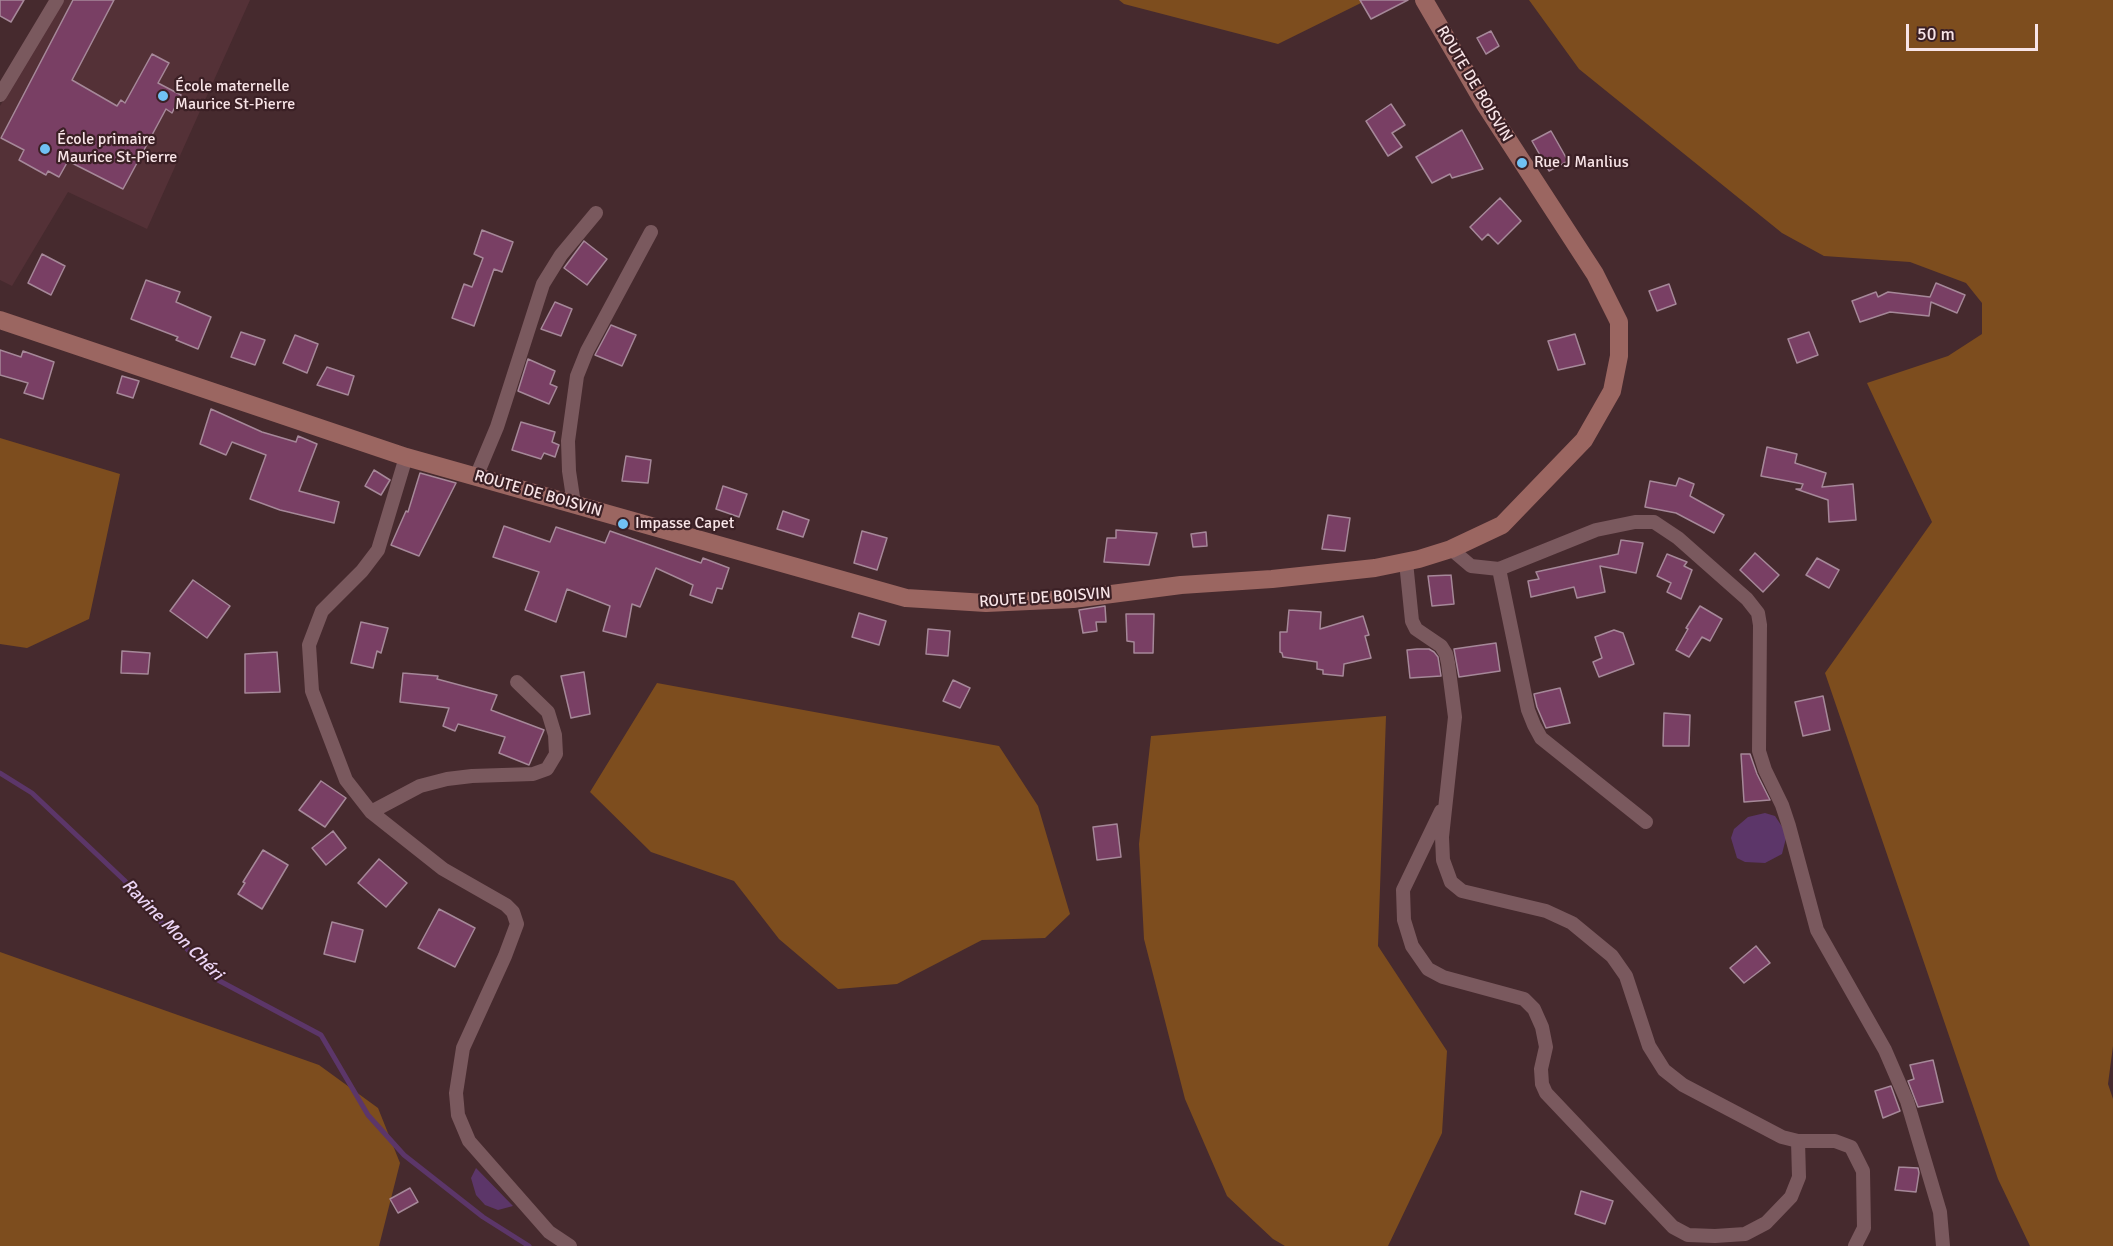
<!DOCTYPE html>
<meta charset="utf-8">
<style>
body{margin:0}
#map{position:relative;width:2113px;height:1246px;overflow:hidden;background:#462a2e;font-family:Signika,sans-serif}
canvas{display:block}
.scale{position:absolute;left:1906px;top:24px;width:132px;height:27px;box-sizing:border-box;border:3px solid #f8e4e7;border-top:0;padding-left:8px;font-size:18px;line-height:21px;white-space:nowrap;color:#f8e4e7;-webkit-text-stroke:4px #3b2025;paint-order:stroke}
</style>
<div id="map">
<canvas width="2113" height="1246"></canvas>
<div class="scale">50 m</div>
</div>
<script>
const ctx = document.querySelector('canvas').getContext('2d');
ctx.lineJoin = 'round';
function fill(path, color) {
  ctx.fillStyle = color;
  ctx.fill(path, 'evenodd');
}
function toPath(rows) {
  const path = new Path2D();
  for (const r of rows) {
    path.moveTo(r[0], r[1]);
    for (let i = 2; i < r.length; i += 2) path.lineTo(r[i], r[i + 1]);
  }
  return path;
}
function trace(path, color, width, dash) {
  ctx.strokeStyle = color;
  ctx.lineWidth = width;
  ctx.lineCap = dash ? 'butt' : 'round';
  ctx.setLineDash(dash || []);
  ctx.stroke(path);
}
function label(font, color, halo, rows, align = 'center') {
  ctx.font = font + ' Signika,sans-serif';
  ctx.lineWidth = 4.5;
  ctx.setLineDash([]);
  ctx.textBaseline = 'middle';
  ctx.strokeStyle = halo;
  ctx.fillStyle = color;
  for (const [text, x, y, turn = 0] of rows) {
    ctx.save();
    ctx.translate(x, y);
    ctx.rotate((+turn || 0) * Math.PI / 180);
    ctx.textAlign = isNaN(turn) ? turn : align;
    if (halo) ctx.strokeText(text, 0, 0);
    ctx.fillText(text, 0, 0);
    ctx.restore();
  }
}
const built = toPath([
 [63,0,250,0,147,229,68,192,12,286,0,280,0,106]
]);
const green = toPath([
 [1119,0,1367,0,1278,44,1124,4],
 [1529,0,2113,0,2113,1046,2108,1084,2113,1099,2113,1246,2030,1246,1998,1179,1825,673,1932,522,1867,383,1948,356,1982,334,1982,303,1966,283,1910,262,1824,256,1782,233,1579,69],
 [0,438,120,474,89,619,27,648,0,644],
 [657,683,999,746,1038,806,1070,914,1045,938,982,940,897,984,838,989,779,939,734,881,651,852,590,792],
 [1386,716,1378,946,1447,1051,1442,1133,1388,1246,1285,1246,1273,1239,1227,1196,1185,1099,1144,939,1139,844,1151,736],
 [0,952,319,1065,378,1108,400,1163,379,1246,0,1246]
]);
const water = toPath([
 [1765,813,1775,816,1787,834,1782,854,1765,863,1745,862,1737,858,1731,838,1734,829,1748,817],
 [476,1168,513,1206,498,1210,485,1205,476,1195,471,1178]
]);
const stream = toPath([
 [0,773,32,793,124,880,160,921,216,979,321,1035,368,1115,404,1155,483,1217,529,1246]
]);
const building = toPath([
 [0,0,24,0,11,22,0,16,0,0],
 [73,0,114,0,72,80,117,106,121,100,125,103,152,54,169,63,158,83,181,95,172,113,166,109,123,189,68,161,59,177,48,171,46,175,19,160,24,150,1,138,73,0],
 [1360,0,1408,0,1371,19,1360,0],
 [1491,31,1499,46,1486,54,1477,38,1491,31],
 [1391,104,1405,125,1392,133,1402,147,1388,156,1366,121,1391,104],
 [1462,130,1483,169,1452,178,1450,174,1432,183,1416,157,1462,130],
 [1551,131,1568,161,1549,171,1532,141,1551,131],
 [1500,198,1521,221,1498,244,1488,234,1482,240,1470,227,1500,198],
 [482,230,513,242,502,272,494,269,474,326,452,318,464,284,472,287,483,258,474,254,482,230],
 [584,241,607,259,587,285,564,268,584,241],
 [42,254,65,266,51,295,28,283,42,254],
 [146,280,180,292,176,302,211,317,198,349,176,340,178,337,131,319,146,280],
 [1936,283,1965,295,1957,313,1931,302,1929,316,1890,312,1860,322,1852,301,1876,292,1878,297,1888,292,1930,297,1936,283],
 [1669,284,1676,304,1657,311,1649,291,1669,284],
 [555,302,572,309,561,336,541,329,555,302],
 [611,325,636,335,622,366,595,355,611,325],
 [241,332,265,340,255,365,231,357,241,332],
 [1809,332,1818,355,1797,363,1788,339,1809,332],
 [1575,334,1585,364,1558,370,1548,341,1575,334],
 [295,335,318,344,307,373,283,363,295,335],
 [0,350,21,357,23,351,54,362,43,399,24,393,28,383,0,375,0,350],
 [528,359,555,371,550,384,557,387,549,404,518,391,528,359],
 [327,367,354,376,348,395,317,385,327,367],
 [122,376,139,381,133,398,117,393,122,376],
 [211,409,262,432,296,442,298,436,317,444,299,491,339,502,334,523,280,510,250,499,266,455,232,442,226,455,200,444,211,409],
 [521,422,555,432,552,442,559,445,555,457,544,453,541,459,512,450,521,422],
 [1767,447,1797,454,1795,463,1826,473,1822,487,1853,484,1856,520,1829,522,1828,500,1796,489,1801,489,1803,484,1761,476,1767,447],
 [626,456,651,460,648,483,622,481,626,456],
 [374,470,390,480,381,495,365,486,374,470],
 [420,473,456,483,419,556,391,545,406,511,408,512,420,473],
 [1679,478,1694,484,1690,496,1724,515,1714,533,1676,513,1645,507,1650,481,1676,486,1679,478],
 [723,486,747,494,739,517,716,509,723,486],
 [783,511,809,520,803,537,777,529,783,511],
 [1328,515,1350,518,1345,551,1322,549,1328,515],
 [504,526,550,542,556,527,605,543,610,531,701,563,703,558,729,568,722,589,717,588,712,603,690,595,693,585,656,568,640,607,632,604,626,637,603,631,610,606,567,589,556,622,525,610,539,572,493,557,504,526],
 [1116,530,1157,533,1149,565,1104,562,1107,538,1116,538,1116,530],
 [862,531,887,538,877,570,854,563,862,531],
 [1206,532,1207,546,1193,547,1191,534,1206,532],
 [1621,540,1643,543,1636,573,1600,566,1605,592,1577,598,1574,587,1531,597,1528,581,1539,579,1536,572,1618,554,1621,540],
 [1755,553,1779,575,1763,592,1740,570,1755,553],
 [1667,554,1687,562,1684,566,1692,570,1681,599,1667,592,1671,583,1657,576,1667,554],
 [1817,558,1839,570,1829,588,1806,575,1817,558],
 [1451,575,1454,604,1432,606,1428,576,1451,575],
 [193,580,230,606,207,638,170,611,193,580],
 [1105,606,1106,622,1096,622,1097,631,1083,633,1079,610,1105,606],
 [1700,606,1722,619,1710,641,1702,637,1689,657,1676,650,1688,629,1686,628,1700,606],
 [1289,610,1321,612,1320,629,1363,616,1369,635,1365,636,1371,658,1344,664,1343,676,1323,674,1323,670,1317,669,1317,662,1283,657,1282,653,1280,652,1280,632,1287,632,1289,610],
 [859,613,886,621,879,645,852,637,859,613],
 [1126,614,1154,614,1153,653,1134,653,1134,642,1127,641,1126,614],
 [361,622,388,628,381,653,377,651,373,668,351,663,361,622],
 [928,629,950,631,948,656,926,654,928,629],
 [1614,630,1623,633,1634,664,1599,677,1593,662,1602,658,1595,637,1614,630],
 [1496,643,1500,671,1459,677,1454,649,1496,643],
 [1417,649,1429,649,1434,652,1438,657,1441,676,1410,678,1407,650,1417,649],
 [122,651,150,653,148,674,121,673,122,651],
 [277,652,280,692,245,693,245,654,277,652],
 [584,672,590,714,571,718,561,676,584,672],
 [403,673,438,676,437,679,497,695,491,710,544,730,529,765,499,753,505,737,458,724,455,731,443,726,449,708,400,702,403,673],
 [953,680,970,688,960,708,943,701,953,680],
 [1560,688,1570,723,1546,728,1537,707,1534,694,1560,688],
 [1823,696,1830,730,1803,736,1795,702,1823,696],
 [1664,713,1690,715,1689,746,1663,746,1664,713],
 [1741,754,1750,754,1757,774,1770,800,1744,802,1741,754],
 [321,781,346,798,325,827,299,810,321,781],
 [1117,824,1121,857,1097,860,1093,827,1117,824],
 [333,831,346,848,326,865,312,848,333,831],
 [263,850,288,865,262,909,238,894,245,883,243,882,263,850],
 [379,859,407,883,386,907,358,883,379,859],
 [439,909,475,928,455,967,418,948,439,909],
 [332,922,363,930,355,962,324,954,332,922],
 [1756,946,1770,963,1744,983,1730,968,1756,946],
 [1933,1060,1943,1102,1918,1107,1908,1081,1914,1079,1910,1065,1933,1060],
 [1891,1086,1900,1111,1883,1118,1875,1091,1891,1086],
 [1899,1167,1918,1168,1919,1173,1916,1192,1895,1190,1899,1167],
 [410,1188,418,1202,398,1213,390,1199,410,1188],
 [1581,1191,1613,1201,1605,1224,1575,1214,1581,1191]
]);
const street = toPath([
 [0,95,57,0],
 [406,457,378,550,362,571,322,611,309,645,312,691,346,780,371,812,443,869,506,905,513,912,517,924,505,956,463,1048,456,1093,458,1115,469,1141,549,1232,570,1246],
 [476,477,497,427,543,284,561,255,596,213],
 [574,504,569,471,568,441,577,376,587,351,651,232],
 [1451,549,1471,566,1499,569,1596,530,1635,522,1654,522,1678,538,1747,599,1758,613,1760,625,1759,751,1765,770,1782,805,1789,826,1817,930,1885,1050,1907,1101,1940,1212,1943,1246],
 [1406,562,1412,621,1416,629,1441,646,1446,654,1448,663,1455,717,1442,837,1443,860,1451,882,1462,891,1546,911,1572,923,1612,956,1626,976,1649,1046,1664,1070,1683,1085,1782,1137,1798,1141,1835,1141,1851,1147,1863,1171,1864,1228,1855,1246],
 [1499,569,1528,710,1534,725,1541,738,1646,822],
 [1441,811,1403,890,1404,920,1412,946,1428,969,1443,977,1524,999,1534,1009,1542,1027,1546,1047,1541,1069,1542,1084,1546,1093,1673,1227,1688,1235,1715,1236,1745,1234,1766,1223,1791,1197,1799,1177,1798,1141],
 [371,812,420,786,447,779,472,776,533,774,547,769,556,754,555,735,548,712,517,682]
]);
const secondary = toPath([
 [0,320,406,457,906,598,986,603,1073,599,1181,585,1272,579,1375,568,1419,559,1451,549,1502,525,1584,440,1612,391,1619,356,1619,322,1595,274,1484,103,1424,0]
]);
const markers = [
 [163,96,6,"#70c1f4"],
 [45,149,6,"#70c1f4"],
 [1522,163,6,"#70c1f4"],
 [623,524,6,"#70c1f4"]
];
const streetNames = [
 ["ROUTE DE BOISVIN",1474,84,59],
 ["ROUTE DE BOISVIN",538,494,16],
 ["ROUTE DE BOISVIN",1045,598,-4]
];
const poiNames = [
 ["École maternelle",175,87],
 ["Maurice St-Pierre",175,105],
 ["École primaire",57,140],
 ["Maurice St-Pierre",57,158],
 ["Rue J Manlius",1534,163],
 ["Impasse Capet",635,524]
];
const waterNames = [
 ["Ravine Mon Chéri",172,930,45]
];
fill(built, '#543137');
fill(green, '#7d4d1e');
fill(water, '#5c3669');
trace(stream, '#5c3669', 5);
fill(building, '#793f64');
trace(building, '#a68899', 1.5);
trace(street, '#7a595e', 14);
trace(secondary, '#9b6661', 18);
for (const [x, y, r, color] of markers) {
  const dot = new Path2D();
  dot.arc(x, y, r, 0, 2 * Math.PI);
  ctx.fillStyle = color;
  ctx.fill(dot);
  trace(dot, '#3b2025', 2);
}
label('16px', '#f8e4e7', '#3b2025', streetNames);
label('16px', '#f8e4e7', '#3b2025', poiNames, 'left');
label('italic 18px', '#ecd5f5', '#3b2025', waterNames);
</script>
